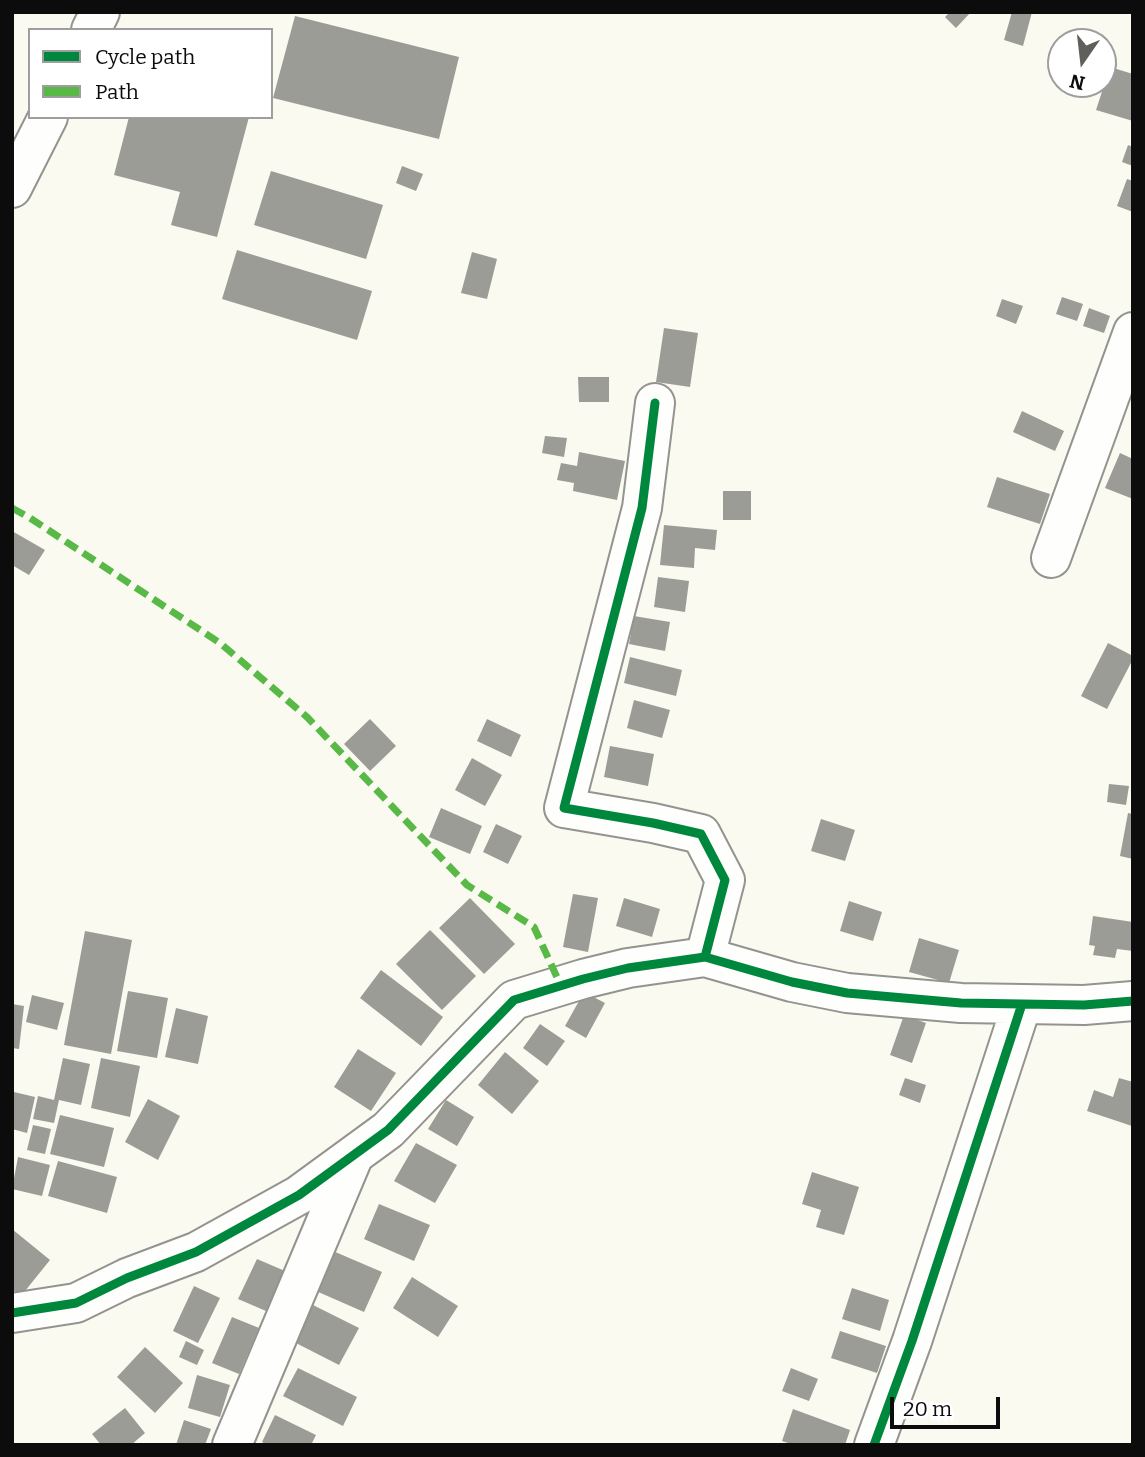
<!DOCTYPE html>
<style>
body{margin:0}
#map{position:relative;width:1145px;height:1457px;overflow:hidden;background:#fafaf0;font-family:Bitter,serif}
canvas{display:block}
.frame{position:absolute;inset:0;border:14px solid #0c0c0c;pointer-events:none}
.legend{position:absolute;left:28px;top:28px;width:245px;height:91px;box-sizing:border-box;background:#fff;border:2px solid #9e9e9e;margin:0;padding:9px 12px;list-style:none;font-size:21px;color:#0c0c0c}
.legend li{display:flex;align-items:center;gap:14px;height:35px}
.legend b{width:35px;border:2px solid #9e9e9e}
.north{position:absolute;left:1047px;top:28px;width:70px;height:70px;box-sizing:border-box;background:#fff;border:2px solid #9e9e9e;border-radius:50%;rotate:194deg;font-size:19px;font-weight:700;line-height:28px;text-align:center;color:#0c0c0c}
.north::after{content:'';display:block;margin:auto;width:24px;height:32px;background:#5f5f5c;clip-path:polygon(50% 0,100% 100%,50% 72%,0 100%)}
.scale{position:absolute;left:890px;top:1397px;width:110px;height:32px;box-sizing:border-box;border:4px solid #0c0c0c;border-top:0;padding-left:9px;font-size:21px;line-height:24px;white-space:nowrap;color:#0c0c0c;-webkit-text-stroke:5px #fff;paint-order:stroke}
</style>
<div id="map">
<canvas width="1145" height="1457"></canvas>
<div class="frame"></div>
<ul class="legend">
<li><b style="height:9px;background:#00873e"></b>Cycle path</li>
<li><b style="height:9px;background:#58b947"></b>Path</li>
</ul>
<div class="north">N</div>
<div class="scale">20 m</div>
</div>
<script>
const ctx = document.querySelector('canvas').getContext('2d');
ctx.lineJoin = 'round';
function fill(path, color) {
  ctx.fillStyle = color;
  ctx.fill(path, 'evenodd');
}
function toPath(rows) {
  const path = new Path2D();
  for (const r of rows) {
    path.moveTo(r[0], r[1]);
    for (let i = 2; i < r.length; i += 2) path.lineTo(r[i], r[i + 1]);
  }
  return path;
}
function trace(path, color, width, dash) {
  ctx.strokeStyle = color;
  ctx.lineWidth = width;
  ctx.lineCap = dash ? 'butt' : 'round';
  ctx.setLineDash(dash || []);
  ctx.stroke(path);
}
const building = toPath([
 [950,12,971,12,956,28,945,17],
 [1012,12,1032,12,1023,46,1004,40],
 [295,16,459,57,439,139,273,98],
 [1110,67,1133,74,1133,121,1096,110],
 [129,117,249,117,217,237,171,225,180,192,114,175],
 [1128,145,1133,147,1133,166,1122,162],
 [402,166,423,174,416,191,396,183],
 [271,171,383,205,366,259,254,225],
 [1127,179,1133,181,1133,212,1117,206],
 [237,250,372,291,357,340,222,299],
 [472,252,497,259,487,299,461,293],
 [1062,297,1083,304,1077,321,1056,314],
 [1002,299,1023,306,1016,324,996,316],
 [1089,308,1110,316,1104,333,1083,326],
 [664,328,698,333,690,387,656,382],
 [578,377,609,377,609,402,579,402],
 [1022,411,1064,431,1055,451,1013,432],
 [545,436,567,438,564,457,542,453],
 [579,452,625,461,617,500,573,491,574,483,557,480,561,463,577,466],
 [1120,453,1133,459,1133,499,1105,488],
 [997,477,1050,494,1040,524,987,507],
 [723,491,751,491,751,520,723,520],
 [664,525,717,530,715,550,695,548,694,568,660,565],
 [12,531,45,550,29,575,12,565],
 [658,577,689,581,685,612,654,607],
 [634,616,670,622,665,651,629,644],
 [1108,643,1133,656,1133,659,1107,709,1081,696],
 [630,657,682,670,676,696,624,683],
 [634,700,670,710,662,738,627,728],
 [370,719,396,746,370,771,344,744],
 [487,719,521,735,511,757,477,741],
 [610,746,654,754,648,786,604,777],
 [472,758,502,775,485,806,455,790],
 [1109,784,1129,786,1126,805,1107,802],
 [441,808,482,826,470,854,429,837],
 [1128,813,1133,814,1133,859,1120,856],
 [821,819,855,830,845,861,811,851],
 [496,824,522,836,508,864,483,852],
 [573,894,598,898,588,952,563,947],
 [470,898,515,944,484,974,439,928],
 [624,898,660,909,652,937,616,926],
 [849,901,882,912,873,941,840,931],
 [1093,916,1133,922,1133,951,1117,949,1115,958,1093,955,1095,946,1089,945],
 [430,930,476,976,442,1010,396,964],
 [85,931,132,940,111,1054,64,1045],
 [919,938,959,950,949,983,909,972],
 [381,970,443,1017,421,1046,360,998],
 [128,991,168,998,157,1058,117,1051],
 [584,992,605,1003,586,1038,565,1026],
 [32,995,64,1003,57,1030,26,1022],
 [12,1004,24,1006,19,1049,12,1048],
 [176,1008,208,1016,198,1064,165,1057],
 [904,1015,926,1023,912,1063,890,1055],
 [540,1024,565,1041,547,1066,523,1048],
 [358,1049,396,1073,371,1111,334,1087],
 [505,1052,539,1081,512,1114,478,1085],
 [63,1058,90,1064,81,1105,59,1100,54,1123,33,1119,38,1096,54,1100],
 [101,1058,140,1066,130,1117,91,1108],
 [905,1078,926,1085,920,1103,899,1095],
 [1119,1078,1133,1082,1132,1126,1087,1111,1094,1090,1113,1097],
 [14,1092,35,1097,27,1133,12,1129],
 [148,1099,180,1116,158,1160,125,1142],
 [446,1100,474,1117,457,1146,428,1129],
 [60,1115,114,1128,104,1167,50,1154],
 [33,1125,51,1129,45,1154,27,1150],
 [416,1143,457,1165,435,1203,394,1181],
 [18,1157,50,1165,42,1196,12,1189],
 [58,1161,117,1177,107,1213,48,1196],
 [812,1172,859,1187,844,1235,816,1227,821,1210,802,1204],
 [379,1204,430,1225,414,1261,364,1239],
 [12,1229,50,1260,21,1296,12,1289],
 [333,1251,382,1272,364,1312,316,1291],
 [257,1259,285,1271,266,1311,238,1299],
 [412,1277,458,1306,438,1337,393,1308],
 [194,1286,220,1298,198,1343,173,1331],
 [852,1288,889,1300,880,1331,842,1319],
 [309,1303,359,1328,339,1365,290,1340],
 [232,1317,259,1328,239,1374,212,1363],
 [840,1331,886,1346,877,1373,831,1358],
 [186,1341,204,1350,197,1365,179,1357],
 [145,1347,183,1383,155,1413,117,1377],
 [298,1368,357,1397,343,1426,283,1396],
 [791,1368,818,1379,809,1401,782,1391],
 [197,1375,230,1385,220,1417,188,1408],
 [125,1408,145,1433,131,1445,101,1445,92,1434],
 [793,1409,850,1430,845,1445,794,1445,782,1441],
 [275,1415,316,1435,311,1445,268,1445,262,1442],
 [184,1420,211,1429,205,1445,176,1445]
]);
const street = toPath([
 [91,30,100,12],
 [12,188,48,117],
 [655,403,642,508,564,808,653,823,701,834,725,880,705,957],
 [1051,558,1133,332],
 [12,1313,76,1303,127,1278,196,1252,299,1195,388,1130,514,1000,583,979,628,968,705,957,792,982,847,993,961,1003,1084,1005,1133,1001],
 [232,1445,354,1155],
 [874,1445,912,1341,1022,1004]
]);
const quiet = toPath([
 [12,508,30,518,220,643,307,717,467,885,534,927,561,986]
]);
const cycleway = toPath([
 [655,403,642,508,564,808,653,823,701,834,725,880,705,957],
 [12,1313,76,1303,127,1278,196,1252,299,1195,388,1130,514,1000,583,979,628,968,705,957,792,982,847,993,961,1003,1084,1005,1133,1001],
 [874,1445,912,1341,1022,1004]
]);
fill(building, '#9c9c96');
trace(street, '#93938f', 42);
trace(street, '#fefefd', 38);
trace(quiet, '#58b947', 7, [14, 7]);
trace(cycleway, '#00873e', 9);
</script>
